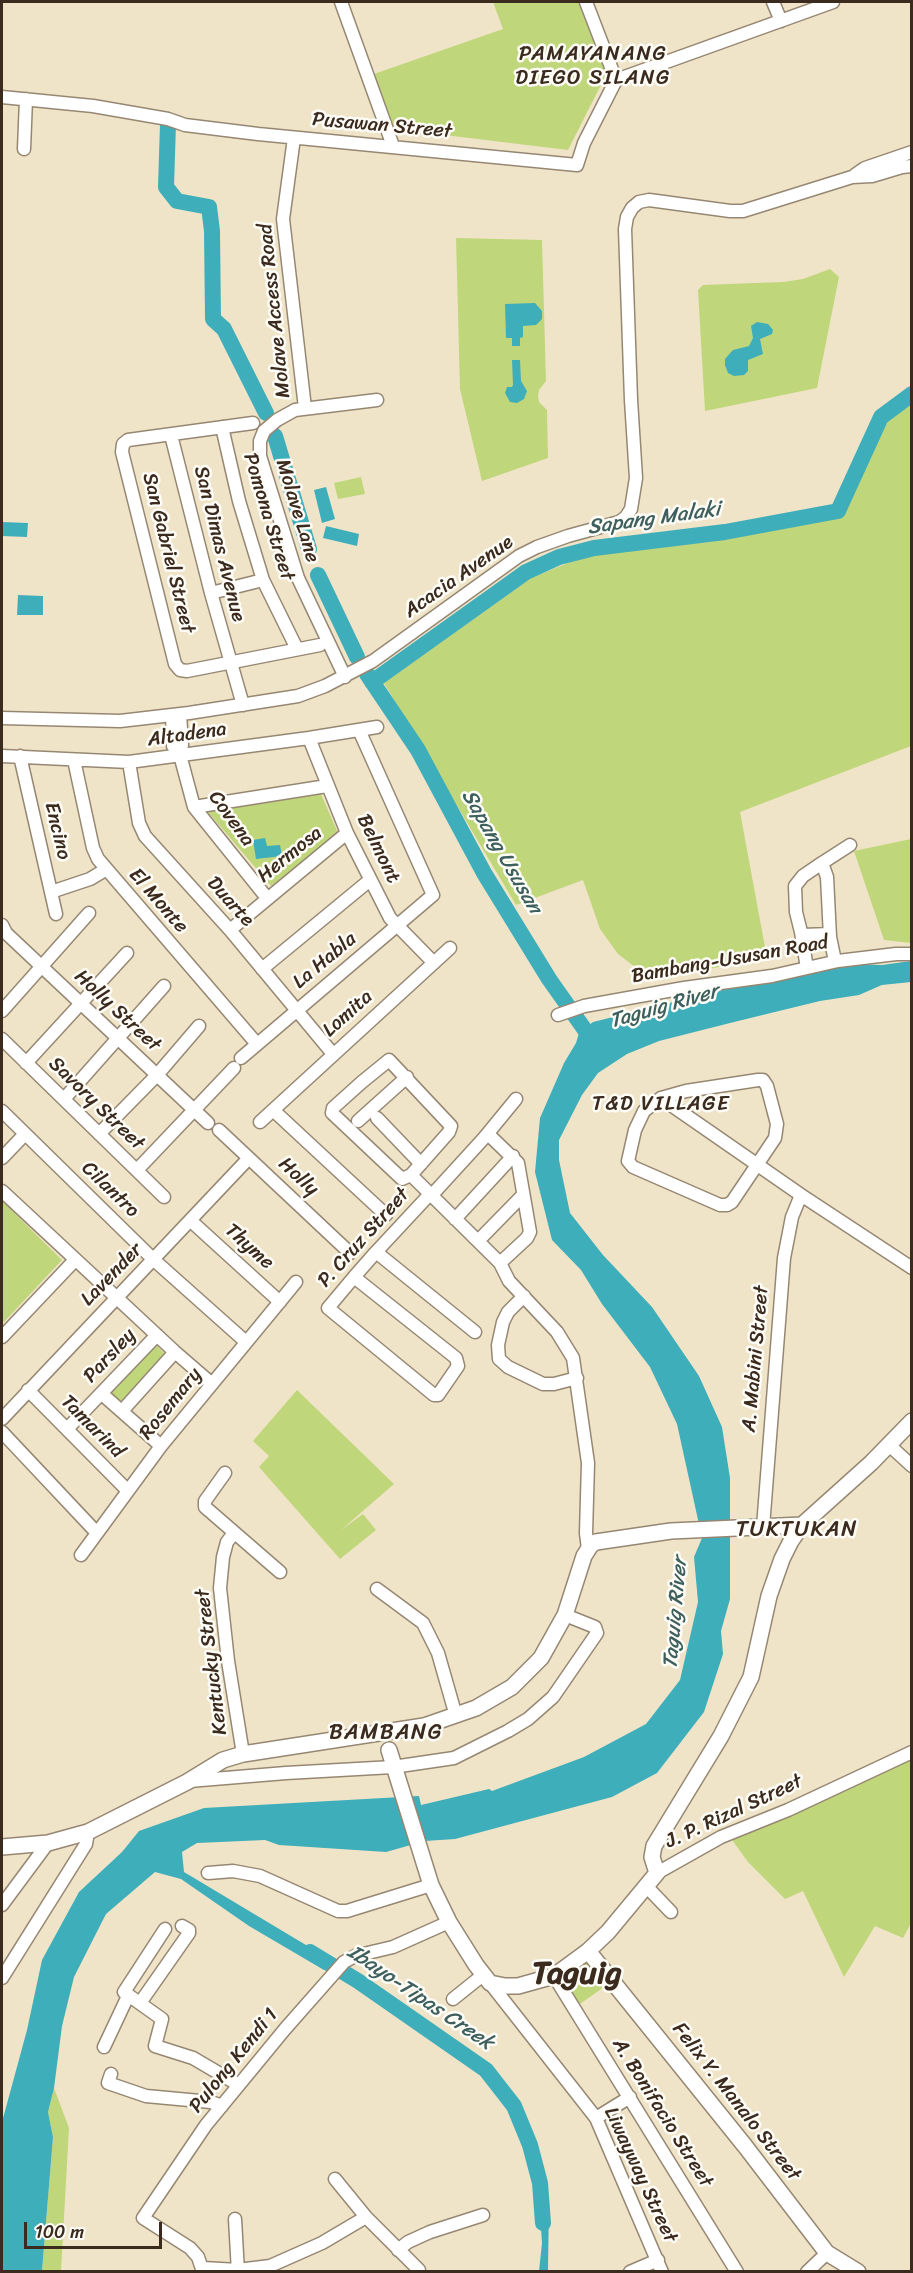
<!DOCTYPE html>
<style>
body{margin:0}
#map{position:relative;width:913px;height:2273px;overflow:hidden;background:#f0e4c8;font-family:Sriracha,sans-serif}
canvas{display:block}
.frame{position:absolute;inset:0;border:3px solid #3b2a1e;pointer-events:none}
.scale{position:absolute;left:24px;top:2222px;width:138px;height:27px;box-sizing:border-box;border:3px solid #3b2a1e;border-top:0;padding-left:8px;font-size:18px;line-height:21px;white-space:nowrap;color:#3b2a1e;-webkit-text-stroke:4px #fdfcf7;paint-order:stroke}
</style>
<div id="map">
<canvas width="913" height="2273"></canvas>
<div class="frame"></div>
<div class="scale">100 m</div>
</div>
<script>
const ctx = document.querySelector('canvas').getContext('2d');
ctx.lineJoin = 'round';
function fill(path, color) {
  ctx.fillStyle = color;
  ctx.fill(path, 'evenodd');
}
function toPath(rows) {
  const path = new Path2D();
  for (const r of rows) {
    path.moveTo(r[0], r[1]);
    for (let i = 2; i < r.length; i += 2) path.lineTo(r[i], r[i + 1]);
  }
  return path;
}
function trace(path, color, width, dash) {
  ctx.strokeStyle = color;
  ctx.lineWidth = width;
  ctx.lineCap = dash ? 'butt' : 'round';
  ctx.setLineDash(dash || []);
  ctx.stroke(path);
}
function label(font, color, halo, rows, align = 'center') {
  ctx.font = font + ' Sriracha,sans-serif';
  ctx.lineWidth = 5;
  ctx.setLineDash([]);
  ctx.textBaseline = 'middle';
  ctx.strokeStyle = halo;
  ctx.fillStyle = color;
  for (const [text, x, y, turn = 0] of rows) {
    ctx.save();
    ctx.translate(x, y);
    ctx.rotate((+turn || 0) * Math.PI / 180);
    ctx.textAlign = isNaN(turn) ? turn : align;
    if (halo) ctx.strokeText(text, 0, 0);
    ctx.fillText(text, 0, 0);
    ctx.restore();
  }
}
const green = toPath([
 [493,2,580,2,607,73,568,150,395,129,374,74,503,29],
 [456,238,542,240,546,381,539,390,538,396,539,402,547,410,548,458,482,481,460,389],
 [830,269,839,277,817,388,705,411,698,290,703,285,783,282,803,279],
 [911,399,911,746,740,812,767,958,681,974,635,967,618,954,600,929,583,880,516,905,384,683,531,578,585,556,652,545,709,542,842,515,890,416],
 [361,477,365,494,338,499,334,483],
 [320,792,339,835,271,886,208,812],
 [911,839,911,943,884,940,854,851],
 [2,1201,62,1260,4,1322,2,1319],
 [156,1345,165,1354,121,1401,111,1393],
 [297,1390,394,1484,341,1530,363,1514,376,1530,340,1559,259,1467,269,1456,253,1441],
 [912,1759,911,1923,903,1938,875,1926,844,1977,803,1891,785,1899,748,1862,730,1837],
 [587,1963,604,1987,577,2006,561,1982],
 [54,2088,69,2128,61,2271,42,2272,53,2137,48,2112]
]);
const water = toPath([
 [535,303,542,311,542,319,536,325,523,326,523,337,520,338,520,346,512,346,512,338,506,338,505,304],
 [757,322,768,324,773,330,772,334,760,339,763,354,748,360,748,371,744,375,734,376,728,373,725,365,725,359,733,350,749,346,753,338,751,326],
 [512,360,520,360,521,381,527,391,524,399,517,403,510,402,505,393,507,387,512,387,513,385],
 [326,487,335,519,322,523,314,490],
 [2,522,28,523,27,537,2,536],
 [326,526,359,534,357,546,323,538],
 [18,595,43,596,43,615,17,615],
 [265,838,267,846,280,845,282,856,256,859,253,840],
 [911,961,911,982,882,985,859,995,820,1001,734,1022,659,1041,627,1054,598,1073,582,1095,559,1140,559,1160,570,1213,603,1255,652,1307,699,1376,722,1427,730,1478,730,1599,721,1631,723,1654,704,1712,657,1773,612,1797,455,1839,425,1841,386,1852,279,1845,265,1840,197,1843,182,1852,184,1872,331,1960,324,1970,249,1926,181,1879,155,1872,106,1914,74,1977,62,2026,54,2088,48,2112,53,2137,42,2271,2,2272,2,2122,27,2030,42,1960,79,1892,122,1852,139,1831,204,1808,419,1796,421,1805,489,1789,492,1791,584,1757,646,1724,680,1680,698,1602,694,1557,702,1538,677,1424,650,1367,602,1304,581,1270,552,1240,535,1172,540,1118,564,1063,576,1043,579,1033,593,1022,750,983,806,975,850,964,882,965],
 [549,2199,548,2271,539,2271,542,2243,539,2200]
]);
const river = toPath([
 [168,124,166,187,177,201,209,207,212,231,213,319,224,329,266,413],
 [275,436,309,549],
 [318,575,357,657],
 [367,674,418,750,484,873,549,979,597,1047],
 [372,682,526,572,559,557,594,548,725,532,838,511,881,417,912,394],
 [310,1952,358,1981,486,2070,514,2106,530,2145,540,2183,543,2223]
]);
const minor = toPath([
 [341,2,393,146],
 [586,2,616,80],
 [773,2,781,21],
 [616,80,833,2],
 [2,97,93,106,168,119,185,125,258,134,577,165,584,143,616,80],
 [294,138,283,219,305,408],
 [24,149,26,99],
 [855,175,865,168,912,152],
 [253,423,128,440,123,444,122,452,175,664,180,670,187,671,320,645],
 [222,427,239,501,263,580,297,649],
 [171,435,211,593,243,705],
 [211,593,263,580],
 [345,677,298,578,260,456,260,441,264,431,277,420,295,410,377,400],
 [172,715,173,746,180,755,194,807,267,898],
 [2,718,120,721,189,713,298,696,325,686,373,661,519,556,537,547,568,536,619,522,626,517,631,509,636,478,631,400,625,229,627,217,632,208,639,202,649,200,730,211,743,211,852,177,872,176,902,167,912,166],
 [309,738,347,833,390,918,434,963],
 [180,755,182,745,180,714],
 [2,756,129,762,309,738,377,727],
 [20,756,56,914],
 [74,760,93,848,98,859,257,1044],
 [129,762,139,823,145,836,230,930,333,1054],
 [194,807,327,786],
 [51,892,90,879,105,870],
 [2,925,6,933,208,1123],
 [230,930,347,833],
 [802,935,830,934],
 [835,961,830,937,827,877,822,863,850,845],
 [807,968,801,932,796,912,795,886,803,876,822,863],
 [262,969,370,880],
 [2,1011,89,913],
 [558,1015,584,1006,684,988,772,976,838,961,896,954,912,954],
 [2,1039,164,1197],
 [241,1058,433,895,359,730],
 [389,1060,451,1126,449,1132,411,1175,402,1179,332,1113,333,1108,362,1082,389,1060],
 [26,1063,127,953],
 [758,1080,763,1080,767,1086,777,1124,775,1138,732,1202,727,1205,720,1205,633,1167,628,1161,635,1130,644,1111,661,1098,686,1091,758,1080],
 [661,1098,801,1195,912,1268],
 [64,1099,164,986],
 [273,1110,386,1215],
 [2,1111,154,1260,246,1342],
 [377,1118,421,1164],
 [358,1121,407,1077],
 [260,1122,450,948],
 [219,1130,350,1253],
 [99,1134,157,1075,199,1026],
 [488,1134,518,1163,530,1232,527,1238,500,1263],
 [2,1158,25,1134],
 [137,1170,234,1068],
 [411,1175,500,1263,509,1281,557,1332,573,1358,588,1463,586,1533,588,1549],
 [2,1191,175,1352,212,1384],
 [431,1196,484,1138,516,1099],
 [455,1219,513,1156],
 [191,1221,280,1302],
 [478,1241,523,1195],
 [376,1252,475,1332],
 [354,1277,456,1358,458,1366,438,1395,434,1395,328,1308,354,1277,376,1252,430,1194],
 [524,1296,508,1312,503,1322,498,1345,499,1359,508,1367,543,1384,554,1384,577,1378],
 [2,1337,75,1260],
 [28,1390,128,1491],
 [102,1394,161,1446],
 [122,1411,175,1352],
 [2,1419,249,1158],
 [67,1429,157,1335],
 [2,1432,97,1533],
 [889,1445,912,1466],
 [225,1473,205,1501,205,1507,280,1572],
 [763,1527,784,1258,792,1217,801,1195],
 [234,1533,227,1542,223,1557,220,1588,228,1661,243,1754],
 [81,1555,161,1446,296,1282],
 [377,1589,423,1623,438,1653,456,1716],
 [189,1781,286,1773,393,1767,454,1758,508,1731,528,1719,553,1697,597,1633,595,1627,565,1615],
 [208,1873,233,1871,260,1876,338,1911,347,1911,431,1885],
 [657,1873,721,1837,788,1810,912,1752],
 [646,1886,671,1912],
 [2,1905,48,1843],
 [165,1929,124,1992,162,2019,155,2046,193,2058,239,2085],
 [554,1976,737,2272],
 [2,1978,86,1844,88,1832],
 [490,1983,596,2118,662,2272],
 [453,1999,483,1975],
 [140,2003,189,1933,189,1930,182,1926],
 [104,2047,128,1996],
 [111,2074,108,2083,146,2096,211,2102,222,2106],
 [596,2118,630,2097],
 [335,2179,366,2217,419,2270],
 [235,2219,238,2272],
 [398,2250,408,2242,430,2232,483,2215],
 [203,2268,238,2270,270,2266,322,2243,366,2217],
 [203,2272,198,2257,190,2248,143,2218,206,2125,285,2029,344,1962,355,1956,393,1947,449,1922],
 [630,2272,658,2260],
 [807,2272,827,2253]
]);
const major = toPath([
 [389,1750,431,1885,449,1922,476,1965,490,1983,505,1986,518,1986,554,1976,588,1951,608,1932,657,1873,652,1857,654,1846,721,1736,751,1677,769,1596,782,1559,791,1541,802,1525,871,1463,912,1421],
 [2,1847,48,1843,88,1832,187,1782,223,1760,243,1754,424,1726,476,1708,512,1687,541,1658,565,1615,584,1556,591,1545,596,1542,671,1531,802,1525],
 [588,1951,745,2146,827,2253,858,2272]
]);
const streetNames = [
 ["Pusawan Street",382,126,5],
 ["Molave Access Road",275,311,-96],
 ["Molave Lane",297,511,73],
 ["Pomona Street",268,517,73],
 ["San Dimas Avenue",219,544,76],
 ["San Gabriel Street",168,553,76],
 ["Acacia Avenue",459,577,-35],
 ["Altadena",187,735,-8],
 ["Covena",231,819,54],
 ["Encino",57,831,77],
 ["Belmont",378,849,64],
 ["Hermosa",290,855,-39],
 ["El Monte",158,901,49],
 ["Duarte",230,902,48],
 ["Bambang-Ususan Road",730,960,-10],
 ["La Habla",325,961,-40],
 ["Holly Street",117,1011,43],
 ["Lomita",348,1014,-42],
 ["Savory Street",96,1104,44],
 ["Holly",298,1177,43],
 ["Cilantro",110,1190,44],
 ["P. Cruz Street",364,1238,-48],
 ["Thyme",249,1247,42],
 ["Lavender",112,1275,-46],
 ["Parsley",110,1356,-47],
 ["A. Mabini Street",756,1359,-85],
 ["Rosemary",171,1404,-51],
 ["Tamarind",92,1427,45],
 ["Kentucky Street",212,1662,-97],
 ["J. P. Rizal Street",734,1812,-25],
 ["Pulong Kendi 1",234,2061,-51],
 ["Felix Y. Manalo Street",736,2102,52],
 ["A. Bonifacio Street",662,2113,58],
 ["Liwayway Street",640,2175,65]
];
const neighbourhoodNames = [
 ["PAMAYANANG",593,55],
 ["DIEGO SILANG",593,79],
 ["T&D VILLAGE",661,1105]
];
const waterNames = [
 ["Sapang Malaki",654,519,-8],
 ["Sapang Ususan",501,852,60],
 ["Taguig River",664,1007,-16],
 ["Taguig River",676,1613,-85],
 ["Ibayo-Tipas Creek",420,1998,34]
];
const quarterNames = [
 ["TUKTUKAN",797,1530],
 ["BAMBANG",386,1733]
];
const townNames = [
 ["Taguig",577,1975]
];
fill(green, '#c0d67a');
fill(water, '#3faebb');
trace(river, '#3faebb', 16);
trace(minor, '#968773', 15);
trace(major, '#968773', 18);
trace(minor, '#fff', 12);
trace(major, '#fff', 15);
label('20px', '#3b2a1e', '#fdfcf7', streetNames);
ctx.letterSpacing = '1.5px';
label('21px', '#3b2a1e', '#fdfcf7', neighbourhoodNames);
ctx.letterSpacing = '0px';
label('italic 21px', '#3d5f5d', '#fdfcf7', waterNames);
ctx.letterSpacing = '1.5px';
label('22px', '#3b2a1e', '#fdfcf7', quarterNames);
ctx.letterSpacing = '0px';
label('bold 32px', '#3b2a1e', '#fdfcf7', townNames);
</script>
